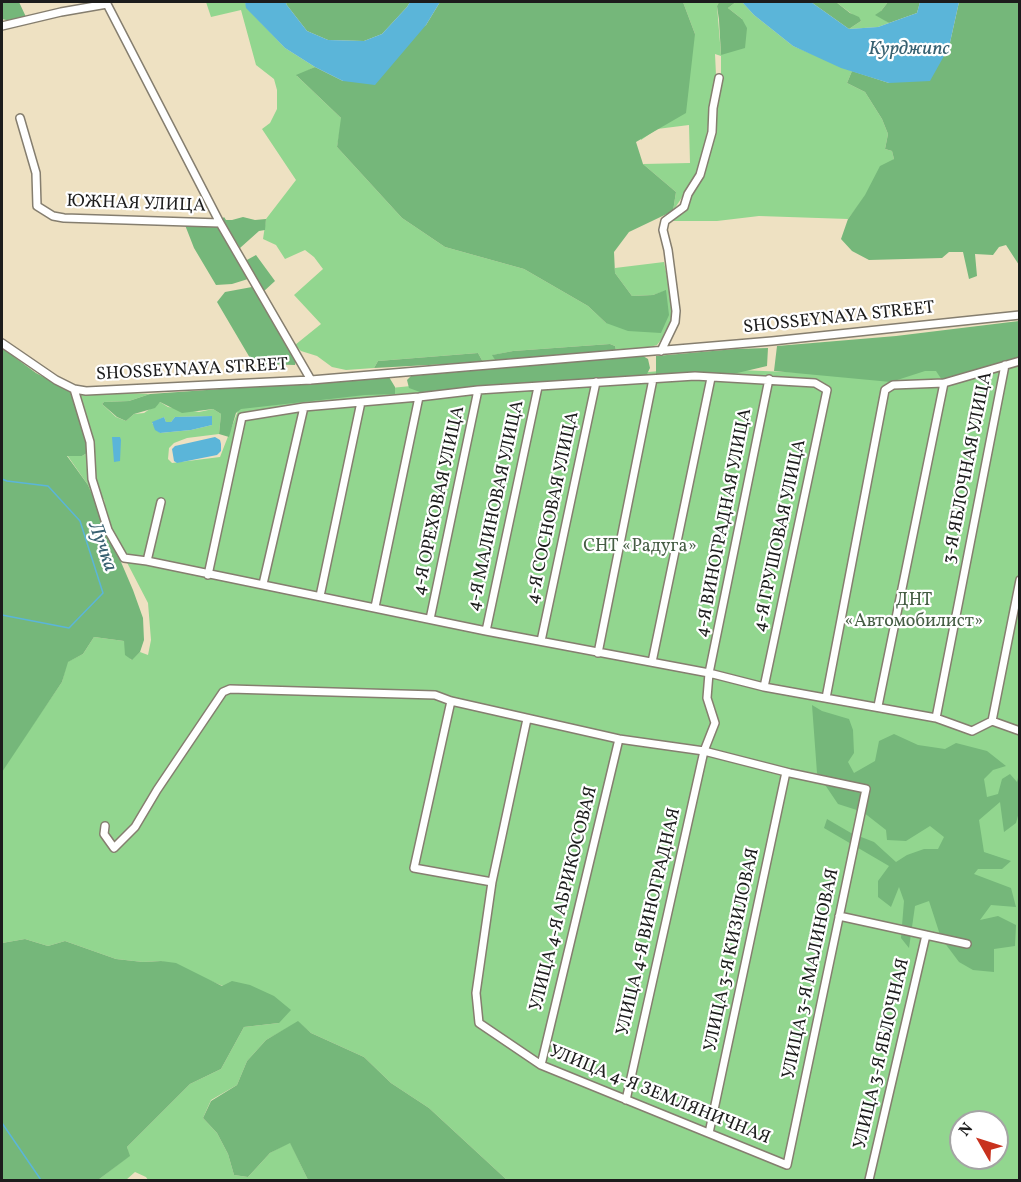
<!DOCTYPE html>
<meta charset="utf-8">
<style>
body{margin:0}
#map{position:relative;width:1021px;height:1182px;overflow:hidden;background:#eee1c2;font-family:Vollkorn,serif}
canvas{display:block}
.frame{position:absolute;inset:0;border:3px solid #1c1c1c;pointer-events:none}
.north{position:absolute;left:949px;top:1110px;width:60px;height:60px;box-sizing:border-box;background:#fff;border:2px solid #a4a4a4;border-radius:50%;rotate:309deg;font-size:16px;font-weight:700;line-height:24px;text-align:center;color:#1c1c1c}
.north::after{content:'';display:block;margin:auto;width:21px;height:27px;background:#c8321e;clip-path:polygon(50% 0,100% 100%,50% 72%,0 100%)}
</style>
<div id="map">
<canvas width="1021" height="1182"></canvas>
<div class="frame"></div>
<div class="north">N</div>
</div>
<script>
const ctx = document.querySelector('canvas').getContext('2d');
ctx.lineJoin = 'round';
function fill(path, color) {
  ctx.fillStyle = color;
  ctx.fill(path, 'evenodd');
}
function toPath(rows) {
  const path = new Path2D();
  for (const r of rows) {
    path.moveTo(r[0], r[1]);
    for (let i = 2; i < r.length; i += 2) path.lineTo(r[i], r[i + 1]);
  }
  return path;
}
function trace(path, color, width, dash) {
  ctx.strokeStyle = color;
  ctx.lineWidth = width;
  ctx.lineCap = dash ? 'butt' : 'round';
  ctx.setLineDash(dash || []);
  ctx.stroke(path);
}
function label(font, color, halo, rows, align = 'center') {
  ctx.font = font + ' Vollkorn,serif';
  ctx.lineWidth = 4.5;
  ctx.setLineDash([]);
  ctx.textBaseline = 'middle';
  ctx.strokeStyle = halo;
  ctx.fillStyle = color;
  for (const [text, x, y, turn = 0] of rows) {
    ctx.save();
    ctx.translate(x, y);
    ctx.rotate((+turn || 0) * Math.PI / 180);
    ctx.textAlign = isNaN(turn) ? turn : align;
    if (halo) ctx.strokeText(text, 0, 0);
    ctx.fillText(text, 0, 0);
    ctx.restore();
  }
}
const green = toPath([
 [206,2,245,2,247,8,285,48,315,67,297,76,342,119,337,147,402,218,445,247,524,269,588,306,606,323,665,291,653,295,632,296,615,273,615,268,664,262,673,305,671,322,664,336,657,345,646,348,616,350,615,346,610,344,513,351,493,355,495,360,483,362,478,353,378,361,374,368,346,370,332,367,317,356,301,351,295,345,321,324,294,295,323,269,314,257,305,250,285,259,276,245,263,239,266,219,296,180,262,129,270,123,277,109,277,90,274,79,256,65,241,10,211,17],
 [683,2,719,2,717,6,721,55,742,19,728,8,736,2,742,2,754,15,793,46,852,71,847,83,865,92,882,119,888,134,885,149,892,151,894,159,848,219,759,216,717,221,672,221,701,179,708,161,721,83,721,56,715,54,716,75,704,150,694,179,673,211,676,192,643,164,690,163,689,125,657,129,641,140,637,115,695,34],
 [836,2,888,2,881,11,881,17,889,23,878,27,849,29,861,21],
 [1019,334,1019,1180,507,1180,429,1108,391,1083,364,1057,311,1033,298,1022,266,1040,247,1061,237,1085,211,1100,203,1118,217,1133,228,1154,234,1175,248,1177,270,1153,290,1142,308,1180,148,1180,146,1177,135,1172,126,1180,98,1180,129,1156,127,1147,190,1084,221,1069,244,1027,279,1023,223,986,161,961,143,962,116,959,65,941,48,946,25,939,2,943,2,770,62,682,67,662,83,654,94,637,124,641,131,660,140,652,148,655,151,640,148,603,107,524,104,499,101,500,93,474,78,391,150,394,129,401,104,402,102,404,116,417,126,421,134,414,144,413,160,402,168,407,199,412,213,409,221,414,219,434,187,438,174,443,169,448,168,459,172,463,220,457,241,403,421,385,604,376,693,368,857,375],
 [212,416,212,425,191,430,160,433,152,423,164,417,166,422,171,422,175,417],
 [961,1122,997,1122,997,1158,961,1158],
 [87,453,97,507,88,485,67,455,82,456]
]);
const forest = toPath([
 [2,2,19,2,26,17,10,21,2,19],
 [287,2,410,2,407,7,382,34,364,41,328,40,307,31,286,4],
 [440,2,683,2,695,34,686,113,636,142,643,164,676,192,673,211,629,232,614,252,615,273,632,296,653,295,666,290,669,315,661,333,628,331,606,323,588,306,524,269,445,247,402,218,337,147,341,118,296,75,315,67,343,81,426,25],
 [719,2,736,2,728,8,742,19,747,28,745,48,721,55,719,20,717,6],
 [811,2,836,2,850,13,859,17,861,21,849,29],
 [888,2,920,2,917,13,889,23,875,15,881,11],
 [959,2,1019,2,1019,265,1006,245,999,247,993,255,975,254,977,276,969,279,963,252,949,252,942,258,869,260,852,251,841,239,848,219,865,195,880,166,894,159,892,151,885,149,888,134,882,119,865,92,847,83,852,71,889,83,949,47],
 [224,217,226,220,232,220,243,217,255,220,266,219,265,230,259,231,240,248,222,219],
 [185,225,218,225,248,279,232,284,216,285,194,248],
 [256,255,275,281,263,292,245,261],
 [252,287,296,361,295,365,260,364,250,358,217,302,225,292],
 [1019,321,1019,357,942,380,936,371,925,371,891,382,774,371,777,346,896,336],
 [610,344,615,346,616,350,495,360,492,355,513,351],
 [2,348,36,373,70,391,75,401,84,427,87,453,82,456,67,456,88,485,133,590,143,618,144,640,140,652,132,660,125,655,124,641,94,637,83,654,68,662,62,682,2,772],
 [768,348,767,366,733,374,703,372,656,377,656,356,735,349],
 [478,353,483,362,374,368,378,361],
 [643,356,648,359,650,368,646,376,420,392,409,388,407,380,411,376],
 [389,377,395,387,395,394,365,395,241,409,236,413,229,437,219,434,221,414,213,409,182,413,160,402,155,408,134,414,126,421,117,417,102,404,104,402,129,401,150,394],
 [812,705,822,711,849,719,853,730,854,753,848,762,854,773,875,761,879,741,894,734,918,745,945,749,956,743,987,751,1006,766,993,770,984,779,987,797,998,794,1002,779,1010,774,1017,782,1019,774,1019,812,1016,823,1004,832,1000,802,979,820,984,852,1011,861,1002,869,978,869,974,874,1011,888,1016,907,991,905,980,920,998,916,1016,925,1015,946,994,949,994,972,973,970,959,962,941,938,929,901,915,906,909,948,901,938,904,901,899,887,891,907,878,897,878,881,889,866,824,828,827,819,851,833,874,842,896,862,907,855,924,849,938,849,944,837,930,826,906,841,887,840,886,830,863,812,838,804,817,773],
 [25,939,48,946,65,941,116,959,143,962,161,961,176,963,222,986,232,981,250,985,274,996,291,1010,279,1023,244,1027,221,1069,190,1084,127,1147,130,1156,98,1180,2,1180,2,943],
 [298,1021,311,1033,364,1057,391,1083,429,1108,507,1180,308,1180,290,1143,270,1153,248,1177,234,1175,228,1154,217,1133,203,1118,211,1101,237,1085,247,1061,266,1040]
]);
const water = toPath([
 [245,2,287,2,286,4,307,31,328,40,364,41,382,34,407,7,410,2,440,2,426,25,375,85,343,81,315,67,285,48,246,8],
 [742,2,811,2,849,29,878,27,917,13,920,2,959,2,949,47,930,81,889,83,841,68,793,46,754,15],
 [212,416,212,425,191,430,160,433,155,430,152,422,164,417,166,422,171,422,175,417],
 [112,437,120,437,121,440,120,461,114,462],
 [215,437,220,440,221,444,221,451,217,455,177,463,174,461,172,449,175,446]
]);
const stream = toPath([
 [2,479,7,481,48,486,80,521,103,593,69,628,2,615],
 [2,1123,41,1180]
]);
const minor = toPath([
 [2,26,61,12,107,4,220,223,311,380],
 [20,118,36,173,37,206,53,216,64,218,220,223],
 [2,343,56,380,74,389,86,391,311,380,772,341,1020,315],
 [661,351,675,322,676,311,668,250,663,230,665,221,684,207,688,194,700,175,712,132,713,108,719,78],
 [74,389,90,442,92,479,108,530,124,558,147,561,486,631,709,673,764,687,936,718,972,731,992,721,1020,731],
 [147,561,161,502],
 [208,575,242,417,304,407,419,397,478,390,695,376,815,383,827,390,764,687],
 [263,584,304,407],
 [320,596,361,402],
 [375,607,419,397],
 [430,619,478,390],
 [486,631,538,387],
 [541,641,596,382],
 [598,653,653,379],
 [652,662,711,378],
 [826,698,885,390,893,385,944,383,1020,361],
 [451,701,414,868,492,882],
 [878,706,944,383],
 [936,718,1005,365],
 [992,721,1020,580],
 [105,826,104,834,114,848,135,827,157,790,223,692,230,689,435,695,451,701,619,739,704,751,790,773,866,789,787,1165,541,1065,479,1023,476,993,492,882,527,719],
 [839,916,967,944],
 [541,1065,619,739],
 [626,1100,704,751,715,723,707,698,709,673,769,379],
 [709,1133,786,772],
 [869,1180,926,935]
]);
const streetNames = [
 ["ЮЖНАЯ УЛИЦА",136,205,2],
 ["SHOSSEYNAYA STREET",839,319,-6],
 ["SHOSSEYNAYA STREET",192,371,-3],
 ["3-Я ЯБЛОЧНАЯ УЛИЦА",969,468,-79],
 ["4-Я ОРЕХОВАЯ УЛИЦА",440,501,-78],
 ["4-Я МАЛИНОВАЯ УЛИЦА",497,506,-78],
 ["4-Я СОСНОВАЯ УЛИЦА",554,508,-78],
 ["4-Я ВИНОГРАДНАЯ УЛИЦА",725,523,-79],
 ["4-Я ГРУШОВАЯ УЛИЦА",781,536,-78],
 ["УЛИЦА 4-Я АБРИКОСОВАЯ",565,899,-76],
 ["УЛИЦА 4-Я ВИНОГРАДНАЯ",650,922,-77],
 ["УЛИЦА 3-Я КИЗИЛОВАЯ",733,950,-78],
 ["УЛИЦА 3-Я МАЛИНОВАЯ",812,974,-78],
 ["УЛИЦА 3-Я ЯБЛОЧНАЯ",883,1054,-77],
 ["УЛИЦА 4-Я ЗЕМЛЯНИЧНАЯ",659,1096,22]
];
const parkNames = [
 ["СНТ «Радуга»",640,548],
 ["ДНТ",914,602],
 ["«Автомобилист»",914,623]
];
const waterNames = [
 ["Курджипс",909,50],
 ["Лучка",101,547,70]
];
fill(green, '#92d68f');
fill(forest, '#75b77a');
fill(water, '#5bb5d9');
trace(stream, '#5bb5d9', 1.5);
trace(minor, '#857e6f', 10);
trace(minor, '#fff', 7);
label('18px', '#1c1c1c', '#fff', streetNames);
label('18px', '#455d44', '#fff', parkNames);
label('italic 20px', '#386171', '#fff', waterNames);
</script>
